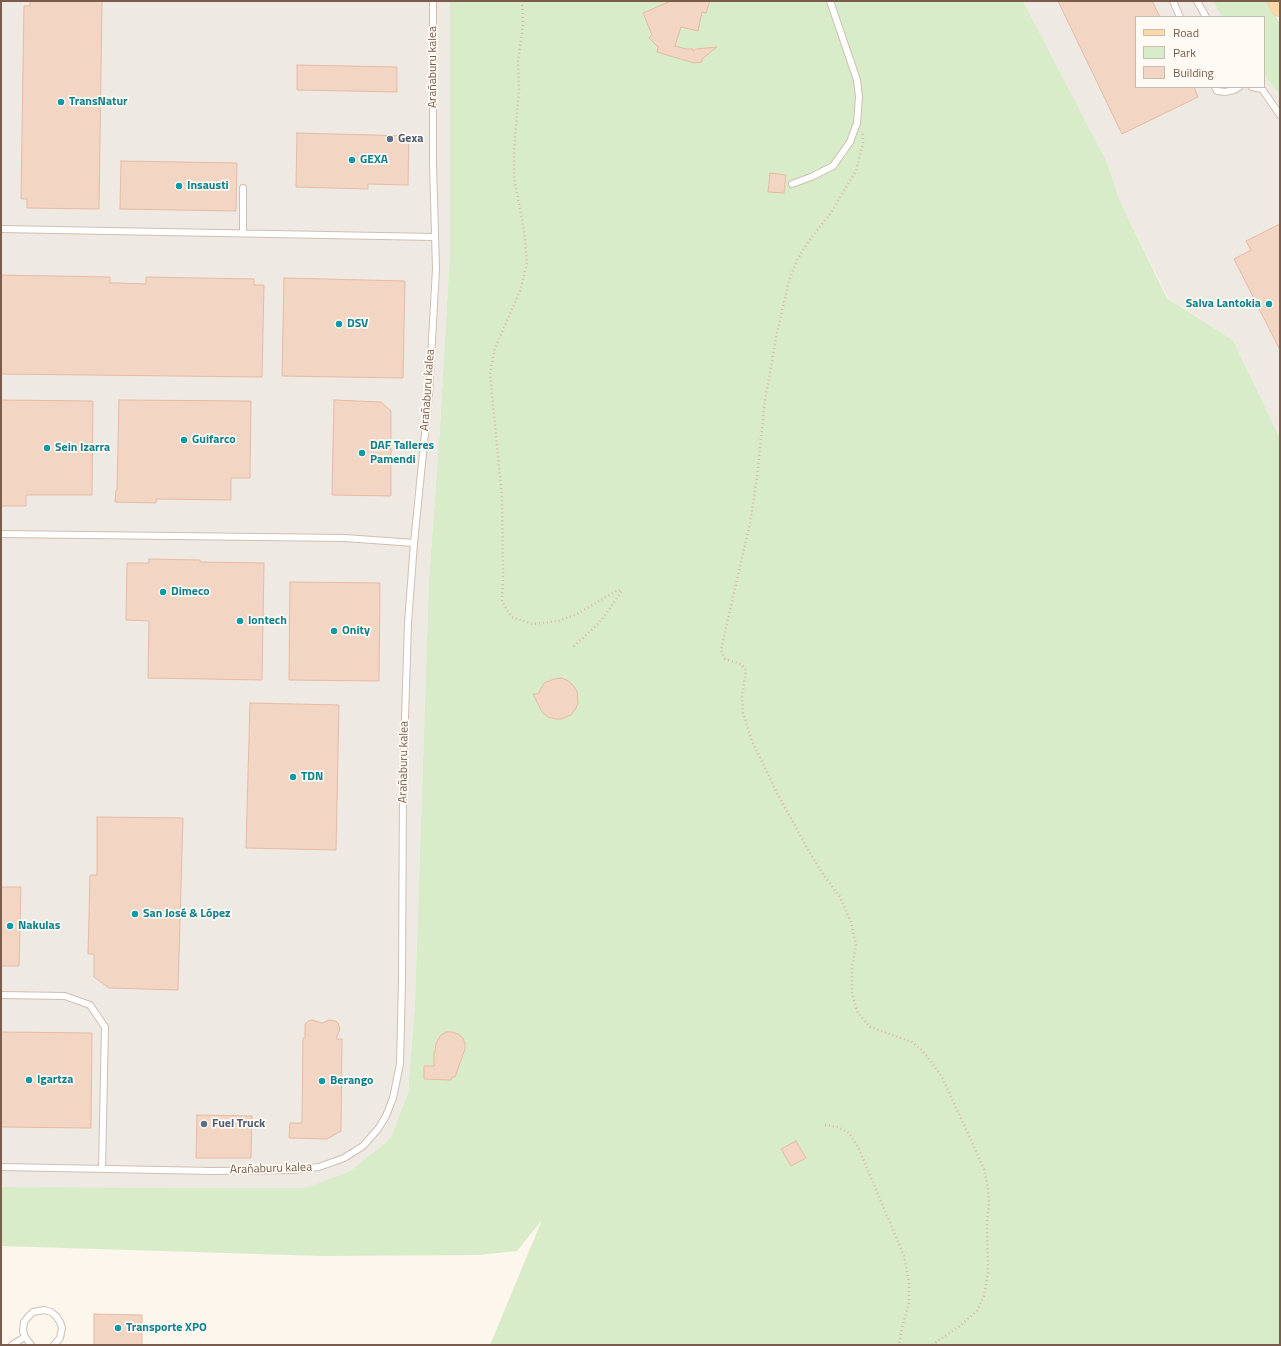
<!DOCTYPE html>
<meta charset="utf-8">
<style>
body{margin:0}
#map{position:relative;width:1281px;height:1346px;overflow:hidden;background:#fdf6ec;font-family:"Titillium Web",sans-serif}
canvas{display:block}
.frame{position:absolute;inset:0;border:2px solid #7a5c4d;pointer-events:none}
.legend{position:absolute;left:1135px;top:16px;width:130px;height:72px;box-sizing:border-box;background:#fffaf3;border:1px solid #cabbb1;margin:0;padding:5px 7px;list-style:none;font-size:12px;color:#7a5c4d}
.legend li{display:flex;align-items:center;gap:8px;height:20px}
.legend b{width:20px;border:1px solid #cabbb1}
</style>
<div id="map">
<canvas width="1281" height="1346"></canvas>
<div class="frame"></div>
<ul class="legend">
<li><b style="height:5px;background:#fbd9a5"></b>Road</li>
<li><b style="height:11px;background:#d8ecc9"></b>Park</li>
<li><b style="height:11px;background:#f3d5c3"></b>Building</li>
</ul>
</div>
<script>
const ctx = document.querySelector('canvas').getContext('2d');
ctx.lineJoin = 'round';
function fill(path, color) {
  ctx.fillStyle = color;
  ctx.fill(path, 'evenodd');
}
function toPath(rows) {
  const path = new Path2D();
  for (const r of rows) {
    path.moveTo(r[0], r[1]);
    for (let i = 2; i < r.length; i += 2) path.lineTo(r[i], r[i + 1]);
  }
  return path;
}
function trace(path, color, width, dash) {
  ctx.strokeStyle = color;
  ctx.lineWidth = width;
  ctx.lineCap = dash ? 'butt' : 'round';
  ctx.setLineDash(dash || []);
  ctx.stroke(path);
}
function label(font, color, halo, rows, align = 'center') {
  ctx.font = font + ' "Titillium Web",sans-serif';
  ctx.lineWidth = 3.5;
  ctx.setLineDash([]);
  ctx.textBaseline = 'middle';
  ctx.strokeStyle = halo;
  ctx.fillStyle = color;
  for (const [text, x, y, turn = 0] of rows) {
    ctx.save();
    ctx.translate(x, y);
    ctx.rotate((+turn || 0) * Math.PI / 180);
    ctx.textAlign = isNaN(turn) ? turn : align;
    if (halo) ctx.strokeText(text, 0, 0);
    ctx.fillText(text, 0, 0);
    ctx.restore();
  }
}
const industrial = toPath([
 [1,1,450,1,450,250,440,427,429,579,415,1002,408,1093,390,1139,350,1171,306,1188,1,1187],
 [1023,1,1213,1,1222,17,1136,17,1136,87,1264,87,1264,75,1280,95,1280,438,1233,340,1168,298,1119,199,1108,164]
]);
const green = toPath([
 [450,1,1023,1,1108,164,1119,199,1167,298,1233,340,1280,438,1280,1345,490,1345,542,1220,517,1251,478,1255,321,1256,1,1246,1,1187,306,1188,350,1171,390,1139,408,1093,415,1002,429,579,440,427,450,250],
 [1213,1,1269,1,1280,24,1280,95,1264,75,1264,17,1222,17]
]);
const building = toPath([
 [30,1,102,1,99,209,27,208,27,199,21,199,24,6,30,6,30,1],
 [671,1,710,1,706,13,702,12,698,31,681,27,675,46,686,49,693,49,693,51,696,49,717,47,702,59,702,62,694,63,657,52,658,47,649,38,652,35,643,13,671,1],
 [1058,1,1152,1,1160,17,1136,17,1136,87,1194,87,1198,97,1122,134,1058,1],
 [297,65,397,67,397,92,297,90,297,65],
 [297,133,409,136,408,185,368,184,368,189,296,187,297,133],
 [121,161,237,163,236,211,120,209,121,161],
 [770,173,786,175,784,193,768,192,770,173],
 [1280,224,1280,350,1234,259,1251,250,1246,241,1280,224],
 [1,275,110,277,110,283,119,283,146,284,146,277,254,279,254,285,264,285,262,377,1,374,1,275],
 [284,278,405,281,403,378,282,376,284,278],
 [1,400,93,401,92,495,26,495,26,506,1,506,1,400],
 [119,400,251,401,250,478,231,478,231,500,156,499,156,503,115,502,116,490,117,490,119,400],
 [334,400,381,402,391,411,391,496,332,495,334,400],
 [149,559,200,560,200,562,264,563,262,680,148,678,149,621,126,620,127,563,149,563,149,559],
 [290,582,380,583,379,681,289,680,290,582],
 [561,678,567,680,573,685,577,691,578,703,576,708,571,715,561,719,556,719,548,717,542,712,533,694,538,694,544,683,554,679,561,678],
 [250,703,339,705,336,850,246,848,250,703],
 [97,817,183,818,178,990,109,988,94,977,94,954,88,954,90,875,97,875,97,817],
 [1,887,21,887,19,966,1,966,1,887],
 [312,1020,322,1023,329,1020,335,1021,338,1023,340,1029,336,1039,342,1039,341,1131,327,1139,289,1138,290,1123,302,1123,303,1038,305,1038,305,1024,308,1021,312,1020],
 [1,1032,92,1033,91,1128,1,1127,1,1032],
 [446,1032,452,1032,458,1034,463,1038,465,1043,465,1049,455,1077,452,1077,451,1080,424,1079,424,1066,434,1066,434,1052,435,1052,436,1043,441,1035,446,1032],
 [197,1115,252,1116,251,1158,196,1158,197,1115],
 [796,1141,806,1158,791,1166,781,1149,796,1141],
 [94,1314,142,1315,142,1345,94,1345,94,1314]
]);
const path = toPath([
 [522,1,523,25,518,61,519,89,514,151,514,178,524,230,527,263,520,291,495,348,490,374,502,498,503,575,502,602,512,617,532,624,558,621,577,614,618,590,622,591,600,622,572,648],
 [863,134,863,143,856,171,830,214,808,242,797,260,789,281,777,333,765,400,757,477,750,523,721,650,725,659,741,664,746,670,742,696,743,713,752,741,777,793,810,853,825,877,840,897,851,922,856,945,852,968,852,994,858,1013,870,1027,912,1042,923,1051,942,1077,984,1169,988,1189,989,1203,987,1223,988,1273,984,1296,977,1311,961,1325,932,1345],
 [825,1125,838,1127,849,1133,859,1149,904,1256,909,1282,909,1302,902,1328,899,1345]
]);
const lane = toPath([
 [1173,1,1180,17],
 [1197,1,1206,17],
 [1215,87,1217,91,1225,92,1234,90,1239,87],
 [1252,87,1262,89,1280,115],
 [792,184,811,177,833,166,850,142,857,123,859,97,857,80,830,1],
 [1,229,435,237],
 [243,233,243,188],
 [1,534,345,538,414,543],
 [1,995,65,996,90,1005,105,1027,102,1169],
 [1,1167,213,1171,292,1170,319,1167,344,1158,363,1146,378,1129,386,1116,393,1098,400,1064,402,981,403,781,408,623,414,543,429,393,436,269,433,164,433,1],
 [12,1345,25,1337],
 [31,1345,25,1337,23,1331,24,1322,28,1317,33,1312,44,1310,51,1312,56,1316,60,1322,62,1328,60,1338,54,1345]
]);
const primary = toPath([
 [1277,1,1280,7]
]);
const markers = [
 [61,102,4,"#0f9aa8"],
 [390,139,4,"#5c6f8a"],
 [352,160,4,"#0f9aa8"],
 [179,186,4,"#0f9aa8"],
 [1269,304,4,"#0f9aa8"],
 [339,324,4,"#0f9aa8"],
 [184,440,4,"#0f9aa8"],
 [47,448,4,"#0f9aa8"],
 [362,453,4,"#0f9aa8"],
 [163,592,4,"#0f9aa8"],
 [240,621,4,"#0f9aa8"],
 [334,631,4,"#0f9aa8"],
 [293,777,4,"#0f9aa8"],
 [135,914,4,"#0f9aa8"],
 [10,926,4,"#0f9aa8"],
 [29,1080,4,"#0f9aa8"],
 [322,1081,4,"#0f9aa8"],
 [204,1124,4,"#5c6f8a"],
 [118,1328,4,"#0f9aa8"]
];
const streetNames = [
 ["Arañaburu kalea",433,67,-90],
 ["Arañaburu kalea",428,390,-86],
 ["Arañaburu kalea",404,762,-89],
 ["Arañaburu kalea",271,1169,-2]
];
const cultureNames = [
 ["TransNatur",69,102],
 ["GEXA",360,160],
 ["Insausti",187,186],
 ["Salva Lantokia",1261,304,"right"],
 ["DSV",347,324],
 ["Guifarco",192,440],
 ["DAF Talleres",370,446],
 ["Pamendi",370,460],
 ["Sein Izarra",55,448],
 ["Dimeco",171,592],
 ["Iontech",248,621],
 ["Onity",342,631],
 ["TDN",301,777],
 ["San José & López",143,914],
 ["Nakulas",18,926],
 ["Igartza",37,1080],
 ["Berango",330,1081],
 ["Transporte XPO",126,1328]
];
const serviceNames = [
 ["Gexa",398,139],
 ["Fuel Truck",212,1124]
];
fill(industrial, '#efe9e4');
fill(green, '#d8ecc9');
fill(building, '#f3d5c3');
trace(building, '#e6bba3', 1);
trace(lane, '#d1beb0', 8);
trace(primary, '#dad1cd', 20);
trace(path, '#d9b8a5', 2.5, [1, 3]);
trace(lane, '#fff', 6);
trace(primary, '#fbd9a5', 19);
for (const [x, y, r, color] of markers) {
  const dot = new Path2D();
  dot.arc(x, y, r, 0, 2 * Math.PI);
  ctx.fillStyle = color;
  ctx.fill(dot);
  trace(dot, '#fffaf3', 1.5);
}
label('12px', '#7a5c4d', '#fffaf3', streetNames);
label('bold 12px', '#0d838f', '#fffaf3', cultureNames, 'left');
label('bold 12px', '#4e5e75', '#fffaf3', serviceNames, 'left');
</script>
